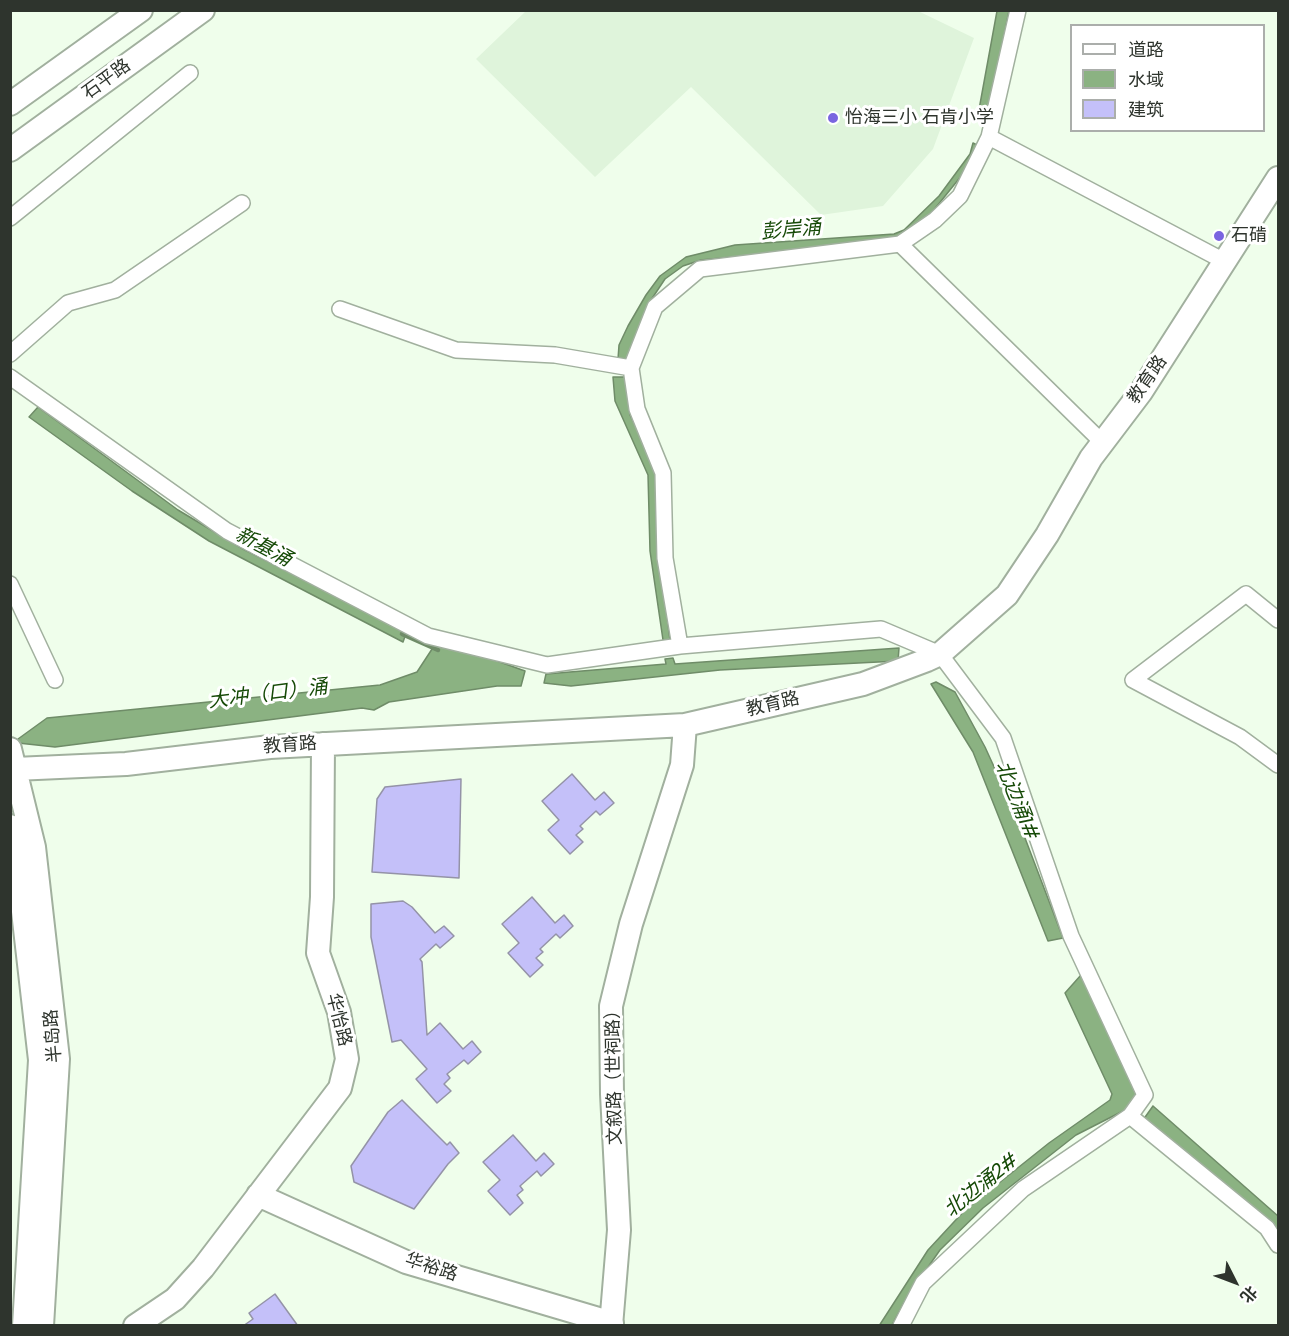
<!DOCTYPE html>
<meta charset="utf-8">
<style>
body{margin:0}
#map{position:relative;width:1289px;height:1336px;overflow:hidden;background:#effeeb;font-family:Poppins,"Noto Sans SC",sans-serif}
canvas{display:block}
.frame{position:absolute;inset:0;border:12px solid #2e342d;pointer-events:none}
.legend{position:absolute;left:1070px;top:24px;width:195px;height:108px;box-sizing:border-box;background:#fff;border:2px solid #abaeab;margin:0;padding:8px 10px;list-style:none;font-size:18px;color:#2e342d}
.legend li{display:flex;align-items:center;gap:12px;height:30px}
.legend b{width:30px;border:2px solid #abaeab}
.north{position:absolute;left:1205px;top:1252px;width:60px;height:60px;-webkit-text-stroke:4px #fff;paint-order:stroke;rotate:132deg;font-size:16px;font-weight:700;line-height:24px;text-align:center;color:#2e342d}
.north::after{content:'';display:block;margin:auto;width:21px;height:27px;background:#2e342d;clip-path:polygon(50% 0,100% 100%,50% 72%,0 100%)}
</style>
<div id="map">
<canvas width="1289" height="1336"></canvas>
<div class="frame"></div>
<ul class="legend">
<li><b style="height:8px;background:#fff"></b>道路</li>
<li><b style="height:16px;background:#8bb282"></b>水域</li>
<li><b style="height:16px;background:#c4c0f9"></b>建筑</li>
</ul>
<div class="north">北</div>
</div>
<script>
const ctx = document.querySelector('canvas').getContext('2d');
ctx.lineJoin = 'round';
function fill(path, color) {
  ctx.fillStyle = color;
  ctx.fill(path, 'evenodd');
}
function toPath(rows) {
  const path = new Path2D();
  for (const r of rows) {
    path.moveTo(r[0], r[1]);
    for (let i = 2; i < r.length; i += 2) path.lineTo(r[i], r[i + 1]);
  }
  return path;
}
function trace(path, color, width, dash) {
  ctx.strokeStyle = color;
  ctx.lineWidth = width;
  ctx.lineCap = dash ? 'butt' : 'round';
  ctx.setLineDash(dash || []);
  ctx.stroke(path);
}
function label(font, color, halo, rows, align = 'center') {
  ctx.font = font + ' Poppins,"Noto Sans SC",sans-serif';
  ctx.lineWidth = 6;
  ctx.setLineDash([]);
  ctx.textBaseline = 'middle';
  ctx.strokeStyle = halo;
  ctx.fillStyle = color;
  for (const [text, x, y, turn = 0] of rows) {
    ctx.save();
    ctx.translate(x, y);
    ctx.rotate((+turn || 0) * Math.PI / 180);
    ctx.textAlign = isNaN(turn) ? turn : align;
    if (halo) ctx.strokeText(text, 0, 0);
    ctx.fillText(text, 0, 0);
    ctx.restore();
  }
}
const built = toPath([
 [526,11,918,11,974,38,933,149,883,206,821,215,691,87,595,177,476,59]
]);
const water = toPath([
 [997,11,1009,11,988,117,978,115,997,11],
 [973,143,979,146,975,159,916,232,877,243,701,260,683,266,665,279,651,300,626,362,618,359,619,345,628,326,646,295,660,276,686,257,735,245,894,234,904,230,939,196,970,154,973,143],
 [613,377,625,377,630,415,657,469,660,561,670,640,663,640,650,551,648,475,615,401,613,377],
 [38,407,178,510,243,549,407,631,403,642,209,541,132,491,29,417,38,407],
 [436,643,447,643,525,671,521,686,497,686,389,702,374,710,362,708,55,747,18,743,18,739,47,718,380,685,417,672,436,643],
 [899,648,898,661,720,670,571,686,544,683,546,674,666,664,665,659,673,658,675,664,899,648],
 [936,682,955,692,985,747,1017,817,1063,938,1048,941,973,752,931,684,936,682],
 [1081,975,1137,1096,1127,1109,1076,1135,983,1208,940,1250,907,1297,892,1325,879,1326,928,1250,965,1210,1049,1143,1110,1100,1112,1094,1065,993,1081,975],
 [1153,1106,1278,1216,1278,1231,1266,1218,1143,1120,1153,1106]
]);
const stream = toPath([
 [402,634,438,650]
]);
const building = toPath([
 [572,774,595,800,604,792,614,803,600,815,596,811,580,826,583,829,576,835,583,842,570,854,548,830,559,820,542,801,572,774],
 [461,779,459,878,372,872,377,799,385,787,461,779],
 [532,897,555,923,564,915,573,926,560,938,556,934,540,949,543,952,536,958,543,965,530,977,508,953,519,943,502,924,532,897],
 [403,901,412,907,435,933,444,926,454,936,440,948,436,944,420,959,422,962,427,1035,440,1023,463,1049,472,1041,481,1052,468,1064,464,1060,447,1074,450,1078,444,1084,451,1091,437,1103,416,1079,427,1069,401,1040,392,1042,371,937,371,904,403,901],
 [402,1100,447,1145,450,1142,459,1153,448,1164,414,1209,354,1182,351,1166,388,1112,402,1100],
 [513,1135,536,1161,544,1153,554,1164,541,1176,537,1171,520,1186,523,1190,517,1195,523,1203,510,1215,488,1191,500,1180,483,1162,513,1135],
 [275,1294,298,1326,243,1326,253,1319,249,1313,275,1294]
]);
const street = toPath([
 [989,137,1224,261],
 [10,218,190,73],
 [900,244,1103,443],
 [340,309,456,350,555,355,631,368],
 [10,354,68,303,115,290,242,203],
 [10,377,227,531,428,636,547,665,680,646,881,629,940,654,1003,738,1071,936,1145,1095,1130,1116,1267,1228,1278,1245],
 [10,584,55,680],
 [1278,620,1246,594,1133,680,1240,737,1278,765],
 [680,646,665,558,663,473,637,409,631,368,655,307,700,269,900,244,935,220,960,196,989,137,1018,10],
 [901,1326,923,1283,1023,1189,1130,1116]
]);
const secondary = toPath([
 [10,104,141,10],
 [10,150,203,10],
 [10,749,34,847,58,1059,42,1326],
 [15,769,126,764,270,747,685,725,863,684,927,660,940,654,1007,595,1047,535,1091,458,1141,392,1278,178],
 [10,826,16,850,40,1060,24,1326],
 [258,1195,406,1262,612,1323],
 [135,1326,175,1299,203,1268,340,1088,347,1059,339,1012,318,953,322,897,323,744],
 [611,1326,619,1230,612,1094,611,1006,631,924,682,765,685,725]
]);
const markers = [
 [833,118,6,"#7a64e0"],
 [1219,236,6,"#7a64e0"]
];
const streetNames = [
 ["石平路",107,80,-36],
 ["教育路",1148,380,-55],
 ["教育路",773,705,-13],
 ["教育路",290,746,-4],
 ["华怡路",338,1020,76],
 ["半岛路",54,1036,-95],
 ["文叙路（世祠路）",615,1073,-91],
 ["华裕路",431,1268,18]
];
const poiNames = [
 ["怡海三小 石肯小学",845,118],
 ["石𬒔",1231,236]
];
const waterNames = [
 ["彭岸涌",791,231,-5],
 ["新基涌",263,548,28],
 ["大冲（口）涌",268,695,-7],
 ["北边涌1#",1016,801,68],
 ["北边涌2#",982,1186,-39]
];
fill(built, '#dff4db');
fill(water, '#8bb282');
trace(water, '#6f8c68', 1.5);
trace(stream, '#6f8c68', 4.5);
fill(building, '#c4c0f9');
trace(building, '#9493a7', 1.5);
trace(street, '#a1b09e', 18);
trace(secondary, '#a1b09e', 26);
trace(street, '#fff', 15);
trace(secondary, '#fff', 22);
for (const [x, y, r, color] of markers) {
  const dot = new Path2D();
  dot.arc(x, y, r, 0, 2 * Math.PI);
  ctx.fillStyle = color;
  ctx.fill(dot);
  trace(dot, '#fff', 2);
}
label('18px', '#2e342d', '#fff', streetNames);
label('18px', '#2e342d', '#fff', poiNames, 'left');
label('italic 20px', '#164a07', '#fff', waterNames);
</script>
